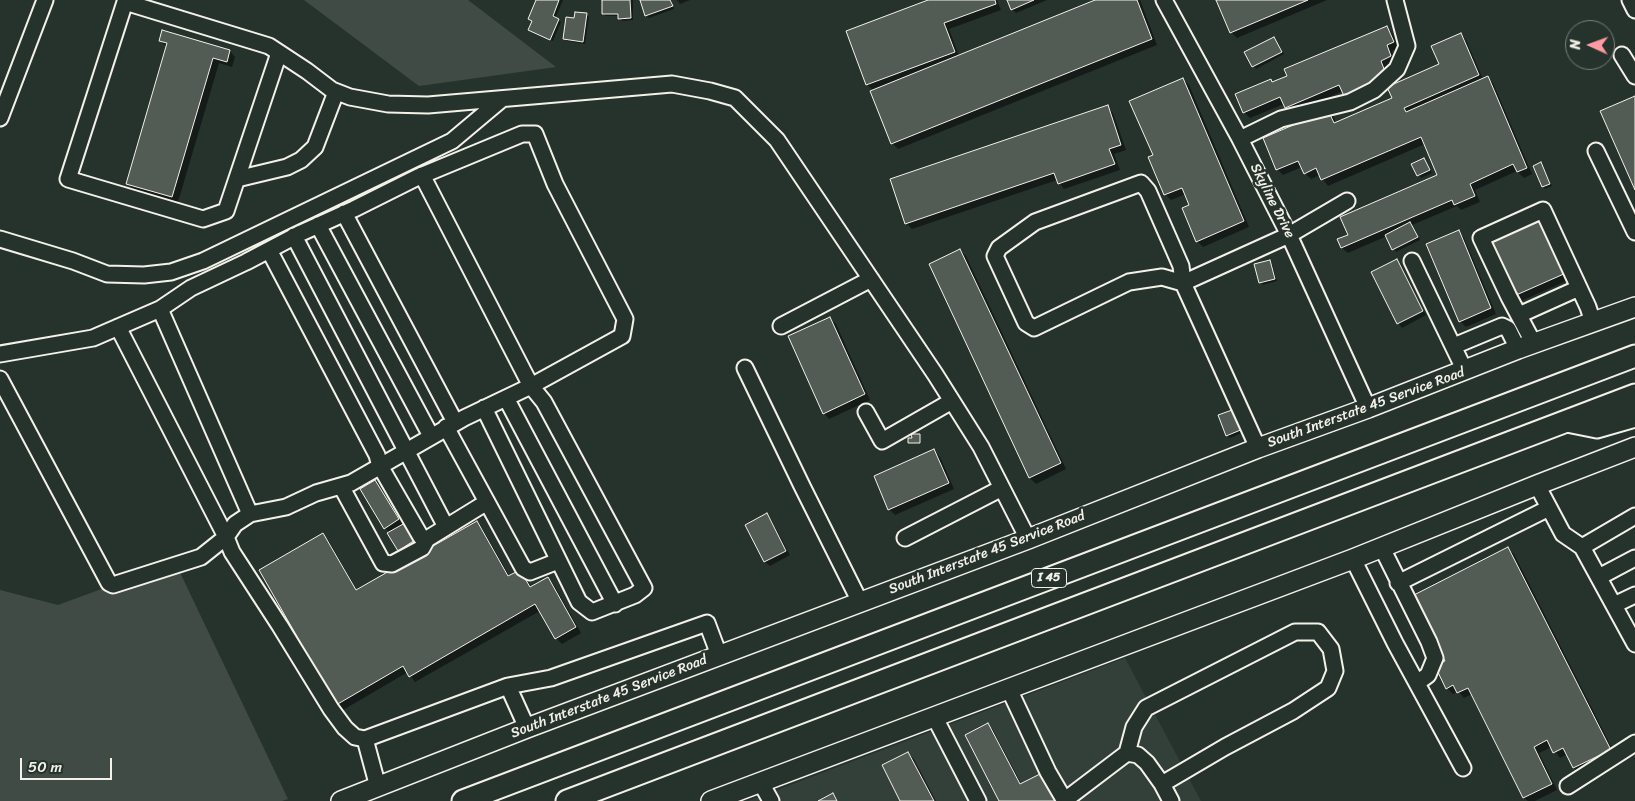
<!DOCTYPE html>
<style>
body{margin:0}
#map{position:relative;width:1635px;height:801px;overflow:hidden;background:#26332d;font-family:Sriracha,sans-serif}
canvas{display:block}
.north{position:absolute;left:1565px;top:20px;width:50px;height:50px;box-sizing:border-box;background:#26332d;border:1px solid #787f78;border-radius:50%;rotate:272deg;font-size:14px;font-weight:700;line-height:20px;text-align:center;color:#f4f1e8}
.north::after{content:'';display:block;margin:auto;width:18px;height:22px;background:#ff9aa2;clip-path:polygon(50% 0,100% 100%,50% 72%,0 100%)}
.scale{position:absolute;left:20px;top:758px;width:92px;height:22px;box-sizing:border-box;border:2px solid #f4f1e8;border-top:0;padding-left:6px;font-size:15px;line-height:18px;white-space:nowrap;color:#f4f1e8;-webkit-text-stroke:4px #26332d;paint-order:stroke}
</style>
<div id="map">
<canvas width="1635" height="801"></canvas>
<div class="north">N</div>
<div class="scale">50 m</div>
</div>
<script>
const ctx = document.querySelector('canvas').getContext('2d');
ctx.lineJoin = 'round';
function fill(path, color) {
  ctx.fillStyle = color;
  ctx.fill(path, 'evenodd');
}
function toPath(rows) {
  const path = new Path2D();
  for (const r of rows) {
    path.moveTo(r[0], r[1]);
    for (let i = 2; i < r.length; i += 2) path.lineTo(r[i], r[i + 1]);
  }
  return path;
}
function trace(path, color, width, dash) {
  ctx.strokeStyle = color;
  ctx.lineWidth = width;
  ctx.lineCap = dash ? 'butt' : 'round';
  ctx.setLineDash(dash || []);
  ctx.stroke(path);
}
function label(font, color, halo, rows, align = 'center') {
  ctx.font = font + ' Sriracha,sans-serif';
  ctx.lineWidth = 5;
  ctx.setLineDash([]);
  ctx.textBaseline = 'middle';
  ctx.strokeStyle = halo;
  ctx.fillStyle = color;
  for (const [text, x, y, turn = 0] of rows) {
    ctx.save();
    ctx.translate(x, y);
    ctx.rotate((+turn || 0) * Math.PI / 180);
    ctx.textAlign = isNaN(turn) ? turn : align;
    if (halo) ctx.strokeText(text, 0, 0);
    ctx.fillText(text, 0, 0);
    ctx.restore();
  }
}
const built = toPath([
 [1125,658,1201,801,748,801]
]);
const green = toPath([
 [304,0,468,0,556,67,419,86],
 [175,562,288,799,282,801,0,801,0,590,58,605]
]);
const shadow = toPath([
 [538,0,563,0,555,19,561,22,553,41,529,30,533,22,530,19],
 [603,0,633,0,633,20,622,21,619,16,606,16,603,14],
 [641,0,671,0,674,9,649,18,646,15],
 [677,0,690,0,680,4],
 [931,0,997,0,1001,10,949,29,959,56,1099,0,1140,0,1157,45,898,149,892,143,873,90,867,85,847,31],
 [1008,0,1047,0,1016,13,1012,9],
 [1218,0,1327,0,1237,38,1231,32],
 [586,15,589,17,585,44,567,41,564,38,575,20],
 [1386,27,1392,33,1399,48,1392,51,1396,62,1386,67,1392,83,1351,101,1343,91,1292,113,1284,104,1250,118,1244,112,1273,83],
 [1461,34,1466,40,1483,79,1487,77,1493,83,1532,174,1524,178,1517,171,1475,190,1480,202,1461,210,1457,206,1412,225,1420,240,1396,252,1387,236,1348,253,1342,248,1349,235,1438,175,1425,144,1328,186,1320,175,1311,179,1305,173,1302,167,1283,175,1277,169,1328,111,1334,117,1336,124,1394,99,1441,65],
 [1274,38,1284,54,1256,69,1246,53],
 [160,41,230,51,235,57,232,67,219,63,178,202,133,189,127,183,166,46],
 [1183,79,1189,85,1249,227,1203,247,1197,241,1191,206,1186,194,1171,200,1165,194],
 [1107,107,1113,113,1126,150,1114,154,1120,170,1064,189,1057,180,912,229,906,223],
 [1424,159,1432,173,1421,178,1413,164],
 [1541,164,1552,186,1545,189,1543,186],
 [1543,220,1571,279,1521,301,1515,295],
 [1458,232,1464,238,1496,314,1466,327,1460,321],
 [960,250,966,256,1066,469,1036,484,1030,478,930,264],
 [1397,260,1401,265,1426,315,1402,328,1398,323],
 [1269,262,1272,264,1277,281,1263,285,1261,282],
 [830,319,836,324,870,400,829,419,824,413],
 [1234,410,1244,432,1230,438,1227,435],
 [934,451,940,457,954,489,895,515,889,509],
 [375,481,379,486,403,525,417,543,402,552,390,533,385,528],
 [767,515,771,519,790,555,770,566,765,562,747,525],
 [477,522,482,528,510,577,526,577,532,588,548,579,554,585,581,633,562,644,556,638,540,611,415,682,408,672,343,710,337,704,323,535,329,541,357,591],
 [1508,549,1514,554,1616,756,1580,774,1574,768,1568,754,1560,758,1552,747,1539,753,1557,790,1535,801,1528,801,1524,798,1472,694,1464,698,1458,691,1453,694,1447,688,1447,661],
 [988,724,993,730,1022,785,1042,775,1058,801,1001,801],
 [908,753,914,759,936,801,901,801]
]);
const building = toPath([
 [536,0,559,0,553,16,559,19,550,40,528,30,532,21,528,19,536,0],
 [602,0,630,0,631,18,618,19,618,14,602,14,602,0],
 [640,0,670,0,673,6,645,16,640,0],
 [928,0,995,0,996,4,944,23,955,52,866,85,846,31,928,0],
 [1007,0,1034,0,1011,10,1007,0],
 [1095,0,1137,0,1152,39,891,144,870,91,1095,0],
 [1216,0,1308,0,1230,33,1216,0],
 [575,12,587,13,583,42,563,39,566,17,574,18,575,12],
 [1387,26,1394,42,1387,45,1391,56,1381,61,1387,77,1344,96,1339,85,1285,108,1280,97,1243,113,1235,94,1271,79,1272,82,1287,76,1284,69,1387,26],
 [162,30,230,50,227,62,213,58,172,197,126,184,167,43,159,41,162,30],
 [1461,33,1479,75,1404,108,1406,112,1488,76,1527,168,1517,172,1513,164,1470,184,1475,196,1454,205,1452,200,1341,248,1337,239,1348,235,1340,217,1437,175,1421,137,1321,180,1316,168,1304,174,1298,161,1276,170,1263,138,1328,110,1334,123,1392,98,1387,87,1439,64,1431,46,1461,33],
 [1274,37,1282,52,1252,67,1244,52,1274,37],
 [1183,78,1244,221,1196,242,1182,208,1189,205,1182,188,1164,195,1148,157,1153,155,1129,101,1183,78],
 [1635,96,1635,190,1600,111,1635,96],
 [1108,105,1121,145,1109,149,1115,164,1058,184,1054,173,905,224,890,179,1108,105],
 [1424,158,1430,170,1417,176,1411,164,1424,158],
 [1541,162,1550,184,1542,187,1533,166,1541,162],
 [1543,219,1566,273,1514,296,1491,241,1543,219],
 [1410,222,1418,237,1392,250,1385,235,1410,222],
 [1459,230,1491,308,1459,322,1426,244,1459,230],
 [960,249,1061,463,1029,478,929,264,960,249],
 [1397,259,1423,311,1397,324,1371,272,1397,259],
 [1270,260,1275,279,1259,283,1254,264,1270,260],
 [830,317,865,394,823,414,788,336,830,317],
 [1235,409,1243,429,1226,436,1218,415,1235,409],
 [911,434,920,434,920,443,908,443,908,438,912,438,911,434],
 [934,449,949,483,888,510,874,476,934,449],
 [375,480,399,519,384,529,360,489,375,480],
 [767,513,786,551,764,562,745,525,767,513],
 [477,521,508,576,520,570,530,587,548,577,576,627,555,639,535,604,409,677,403,666,336,705,259,570,323,533,356,590,477,521],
 [405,523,415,540,398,551,387,533,405,523],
 [1508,547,1611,750,1573,768,1563,748,1553,753,1547,740,1534,747,1552,784,1523,798,1468,688,1457,693,1453,685,1446,689,1435,666,1445,661,1412,596,1508,547],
 [988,723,1020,784,1042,773,1056,801,999,801,965,735,988,723],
 [908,752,934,801,900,801,882,765,908,752],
 [833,793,837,801,818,801,833,793]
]);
const minor = toPath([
 [1164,0,1240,139,1289,235,1368,408],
 [1630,0,1635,10],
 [279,53,226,211,203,219,68,179,125,2,269,46,307,71,332,90,350,97,388,104,428,105,672,84,710,91,735,98,777,140,935,374,981,447,1028,539],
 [1622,55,1635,76],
 [0,118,45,0],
 [1240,139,1281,119,1350,102,1374,90,1397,69,1407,46,1395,0],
 [1596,151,1635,232],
 [237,179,287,167,301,160,315,147,336,92],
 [1141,183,1148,191,1181,266,1183,283,1162,277,1129,282,1034,328,1026,323,995,256,999,248,1035,222,1141,183],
 [344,213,455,422],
 [318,225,431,436],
 [294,236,446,527],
 [0,239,73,261,107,274,144,275,171,272,203,261,452,141,502,99],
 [269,250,377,455,380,466,421,537,427,539,487,502],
 [1412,261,1465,371],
 [1519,315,1579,288],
 [781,326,871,279],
 [1534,344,1509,297,1481,238,1543,210,1588,307,1593,322],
 [1454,346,1502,326,1508,329,1518,349],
 [0,354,93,338,160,309],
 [745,368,802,486,860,602],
 [0,379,109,583,113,585,201,557,226,537,118,327],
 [506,398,615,604],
 [866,412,882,441,952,401],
 [446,427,523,568,530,572,558,561],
 [1258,448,1183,283,1289,235,1347,201],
 [1537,485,1563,534,1582,547,1635,644],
 [341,486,383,563,392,564,422,548,427,539],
 [250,514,160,309,191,288,246,262,301,233,354,209,418,177,522,134,535,134,555,184,625,319,622,336,531,386,422,175],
 [905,538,1002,488],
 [1582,547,1635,516],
 [1382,548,1429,642,1435,658,1428,675,1417,683],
 [1353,559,1395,643,1463,768],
 [1599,577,1635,558],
 [1398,583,1549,508],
 [1614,605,1635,595],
 [508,686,551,678,707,623,719,655],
 [1009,689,1048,772,1065,801],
 [935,718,978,801],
 [365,739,355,737,345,728,331,709,280,626,232,552,226,537,235,524,250,514,286,507,316,493,351,483,464,418,531,386,544,402,644,588,635,595,592,612,579,602,484,408],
 [1127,753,1134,727,1146,708,1295,632,1318,632,1331,649,1335,671,1328,688,1293,711,1225,747,1162,784],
 [761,783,771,801],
 [1568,786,1635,743],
 [378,787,365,739,508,686,527,728],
 [1065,800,1127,753,1138,755,1147,763,1162,784,1171,801]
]);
const major = toPath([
 [341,801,527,728,1028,539,1258,448,1368,408,1518,349,1635,307],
 [711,801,1353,559,1537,485,1635,447]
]);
const highway = toPath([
 [1567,421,1597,427,1635,416],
 [463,801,1635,356],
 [567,801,1635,395]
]);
const shields = [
 [1049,578,35]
];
const shieldNames = [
 ["I 45",1049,578]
];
const streetNames = [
 ["Skyline Drive",1272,201,63],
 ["South Interstate 45 Service Road",1366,408,-20],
 ["South Interstate 45 Service Road",987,553,-21],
 ["South Interstate 45 Service Road",609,697,-21]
];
fill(built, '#333f39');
fill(green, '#414b45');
fill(shadow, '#0007');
fill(building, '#525c55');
trace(building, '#f4f1e8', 1);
trace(minor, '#f4f1e8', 19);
trace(major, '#f4f1e8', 22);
trace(highway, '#f4f1e8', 25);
trace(minor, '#26332d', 15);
trace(major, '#26332d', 19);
trace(highway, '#26332d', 21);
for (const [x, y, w] of shields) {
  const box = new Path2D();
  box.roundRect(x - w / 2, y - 9.5, w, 19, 4);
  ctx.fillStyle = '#26332d';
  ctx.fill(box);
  trace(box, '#f4f1e8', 1);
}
label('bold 12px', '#f4f1e8', null, shieldNames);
label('14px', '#f4f1e8', '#26332d', streetNames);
</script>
